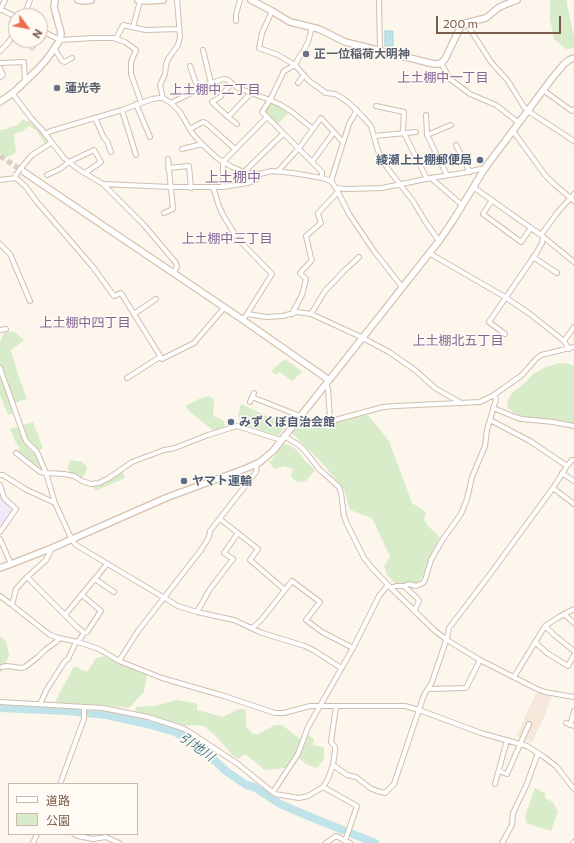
<!DOCTYPE html>
<meta charset="utf-8">
<style>
body{margin:0}
#map{position:relative;width:574px;height:843px;overflow:hidden;background:#fdf6ec;font-family:Commissioner,"Noto Sans JP",sans-serif}
canvas{display:block}
.legend{position:absolute;left:8px;top:783px;width:130px;height:52px;box-sizing:border-box;background:#fffaf3;border:1px solid #cabbb1;margin:0;padding:5px 7px;list-style:none;font-size:12px;color:#7a5c4d}
.legend li{display:flex;align-items:center;gap:8px;height:20px}
.legend b{width:20px;border:1px solid #cabbb1}
.north{position:absolute;left:8px;top:8px;width:40px;height:40px;box-sizing:border-box;background:#fffaf3;border:1px solid #cabbb1;border-radius:50%;rotate:122deg;font-size:11px;font-weight:700;line-height:16px;text-align:center;color:#7a5c4d}
.north::after{content:'';display:block;margin:auto;width:14px;height:18px;background:#e76f51;clip-path:polygon(50% 0,100% 100%,50% 72%,0 100%)}
.scale{position:absolute;left:436px;top:16px;width:125px;height:18px;box-sizing:border-box;border:2px solid #7a5c4d;border-top:0;padding-left:5px;font-size:12px;line-height:14px;white-space:nowrap;color:#7a5c4d;-webkit-text-stroke:3px #fffaf3;paint-order:stroke}
</style>
<div id="map">
<canvas width="574" height="843"></canvas>
<ul class="legend">
<li><b style="height:5px;background:#fff"></b>道路</li>
<li><b style="height:11px;background:#d8ecc9"></b>公園</li>
</ul>
<div class="north">N</div>
<div class="scale">200 m</div>
</div>
<script>
const ctx = document.querySelector('canvas').getContext('2d');
ctx.lineJoin = 'round';
function fill(path, color) {
  ctx.fillStyle = color;
  ctx.fill(path, 'evenodd');
}
function toPath(rows) {
  const path = new Path2D();
  for (const r of rows) {
    path.moveTo(r[0], r[1]);
    for (let i = 2; i < r.length; i += 2) path.lineTo(r[i], r[i + 1]);
  }
  return path;
}
function trace(path, color, width, dash) {
  ctx.strokeStyle = color;
  ctx.lineWidth = width;
  ctx.lineCap = dash ? 'butt' : 'round';
  ctx.setLineDash(dash || []);
  ctx.stroke(path);
}
function label(font, color, halo, rows, align = 'center') {
  ctx.font = font + ' Commissioner,"Noto Sans JP",sans-serif';
  ctx.lineWidth = 3;
  ctx.setLineDash([]);
  ctx.textBaseline = 'middle';
  ctx.strokeStyle = halo;
  ctx.fillStyle = color;
  for (const [text, x, y, turn = 0] of rows) {
    ctx.save();
    ctx.translate(x, y);
    ctx.rotate((+turn || 0) * Math.PI / 180);
    ctx.textAlign = isNaN(turn) ? turn : align;
    if (halo) ctx.strokeText(text, 0, 0);
    ctx.fillText(text, 0, 0);
    ctx.restore();
  }
}
const residential = toPath([
 [538,691,552,695,544,717,532,742,517,736,528,710]
]);
const education = toPath([
 [0,493,1,498,13,509,14,511,0,530]
]);
const green = toPath([
 [550,0,567,0,567,4,574,37,574,48,566,49,554,39,550,19],
 [273,103,280,106,289,112,278,124,266,114,266,110,271,104],
 [23,120,30,122,45,136,48,141,47,143,46,144,43,141,36,130,29,126,21,132,16,133,14,135,16,152,14,154,7,157,4,156,0,153,0,130,6,129,13,126,16,126],
 [5,331,15,332,24,340,11,350,17,371,27,399,14,403,16,412,8,415,1,397,0,397,0,342],
 [285,359,302,372,292,381,280,372,276,375,271,371],
 [559,363,570,364,574,366,574,424,516,415,507,407,508,400,513,392,525,383,533,374,546,367],
 [209,396,214,400,213,416,223,420,225,427,214,431,190,412,185,406,199,399],
 [241,404,267,416,287,421,287,424,278,436,242,424,238,415],
 [364,415,369,416,389,441,412,503,426,512,424,520,428,526,440,537,432,552,424,574,418,583,395,583,387,575,384,566,390,557,374,522,371,518,350,510,344,489,321,462,291,432,296,425,331,423],
 [33,422,43,448,38,451,28,440,23,425],
 [18,427,26,444,34,453,41,470,29,463,17,452,20,448,15,441,10,429],
 [284,444,290,445,298,451,306,462,315,470,306,481,297,482,291,477,293,469,284,466,274,469,269,462,274,458,275,455],
 [70,460,82,462,87,467,86,472,82,478,73,474,67,469],
 [122,470,125,478,95,491,93,485],
 [0,636,6,641,9,655,2,672,0,672],
 [105,656,120,664,147,674,144,692,129,708,55,702,74,666,87,672,96,658],
 [177,700,195,703,197,705,197,710,209,713,222,717,239,709,244,709,246,711,246,727,253,734,258,734,275,725,282,725,304,742,308,735,315,740,312,744,324,748,324,759,317,768,306,764,295,755,285,768,265,770,245,754,238,759,232,755,217,737,204,726,192,725,185,726,135,711,136,707,154,706],
 [535,788,545,793,545,798,553,802,558,812,551,831,526,823,525,816]
]);
const water = toPath([
 [385,31,393,31,393,46,385,46,385,31]
]);
const river = toPath([
 [0,708,66,711,107,715,147,724,175,732,198,745,226,771,246,785,254,787,280,804,313,818,375,843]
]);
const secondaryTunnel = toPath([
 [0,156,21,170]
]);
const street = toPath([
 [379,0,380,51],
 [0,9,16,17],
 [0,10,5,0],
 [272,11,262,33,259,48,278,55,295,65,309,81,326,93,335,94,342,98,349,103,363,117,371,126,378,151,382,159,388,169,413,201,425,221,439,241],
 [24,16,30,0],
 [236,21,236,14,240,0],
 [466,23,491,62,508,81,524,107,531,113,574,141],
 [133,27,140,1],
 [40,30,60,40,93,38,113,38,125,42,136,50,131,62,131,74,141,102],
 [116,39,123,25,145,30,179,29],
 [32,47,36,40],
 [53,50,56,51,62,61,65,62,72,58],
 [203,50,211,83],
 [0,51,8,43,16,31],
 [0,63,24,62,25,81],
 [441,63,450,79,470,94,496,105,519,123],
 [190,66,198,89],
 [0,68,3,75,0,77],
 [232,83,220,97,212,102,228,117,251,93],
 [298,83,304,75],
 [543,90,572,111,574,109],
 [12,93,31,118,43,131,64,158,78,169,103,184,144,225,176,263,177,267,173,273],
 [163,98,160,85,165,74,166,65,168,59,178,45,180,37,177,0],
 [171,103,211,83,224,79,228,80,238,88,270,100,281,105,292,112,313,129],
 [136,104,150,137],
 [376,106,404,112,403,131,427,179],
 [122,110,136,155],
 [426,115,427,135,447,175],
 [228,117,237,124],
 [267,117,262,112,270,100,284,71,295,65,299,57,303,52,308,42,312,27],
 [95,118,104,138,107,141,111,152],
 [190,129,203,122,206,123,235,149],
 [513,131,545,175,554,184,574,201],
 [45,134,51,131,122,110,152,99,160,98,163,98,171,103,180,112,192,133,202,144,217,158,232,167,244,172,260,174,271,171,293,173,322,178,331,181,336,188,349,214,374,251,402,287],
 [427,135,451,125],
 [374,136,416,132],
 [456,145,470,172],
 [182,149,202,144],
 [312,162,334,132],
 [168,168,189,166,191,188],
 [20,169,32,155,51,143],
 [278,171,299,148,321,118,343,142],
 [244,172,283,134],
 [47,175,60,169,69,162,94,150,101,162,85,173],
 [431,178,462,205],
 [0,180,16,178,26,187,37,202,93,267,114,296,121,293,162,359,194,343,224,308],
 [331,181,349,124,357,110],
 [103,184,170,187,223,187,248,183,256,180,260,174],
 [213,187,219,206,223,215,237,238,272,274,247,314],
 [223,187,223,162,267,117,322,172,322,178],
 [473,187,541,235,574,262],
 [336,188,346,189,382,188,431,178,463,173,485,168],
 [492,200,483,214,521,242,531,228],
 [164,213,173,209,168,159],
 [541,235,557,213,574,194],
 [0,244,10,254,13,261,30,301],
 [429,253,505,297,530,314,564,341,569,349],
 [533,257,557,273],
 [134,314,156,299],
 [292,314,302,295,306,279,300,273,312,260,311,258,306,236,321,223,318,214,318,213,338,192],
 [311,314,325,291,345,270,359,257],
 [243,320,247,314,267,317,283,316,297,312,311,314,359,336,389,352,415,370,435,388,461,403],
 [0,330,6,329],
 [505,334,489,322,537,252,542,243,543,237],
 [564,341,574,327],
 [0,368,23,433,26,441,37,452,46,473,55,503,72,540,76,545,178,606,197,612,234,620,262,633,305,646,315,651,341,668],
 [127,378,160,357],
 [326,384,328,389,330,420],
 [252,397,300,416],
 [250,402,254,393],
 [493,408,515,417,522,419,553,422,574,426],
 [298,418,303,421,335,420,383,407,396,406,480,402,494,395,522,375,536,359,541,355,574,347],
 [490,420,530,441,567,466],
 [284,436,299,445,305,451,319,469,339,487,341,493,344,516,347,524,364,558,372,568,391,588,434,630,447,640,480,660,537,689,545,692,574,697],
 [16,453,40,472,46,473,64,474,74,476,82,481,91,484,99,483,109,478,132,462,164,450,175,448,208,435,237,426,281,440],
 [562,473,574,481],
 [0,475,3,475,25,489,55,503],
 [0,485,4,498,16,509,0,532],
 [553,488,574,504],
 [220,519,258,549,250,560,285,590],
 [0,539,11,564],
 [52,548,46,560,25,579,16,589,12,605,50,635,59,638,78,642,99,649,119,661,162,678,224,696,275,713,284,713,310,706,405,706,419,710,481,733,520,744,527,746,544,757,556,766,574,789],
 [27,577,76,626,84,633,78,642],
 [95,579,114,592],
 [404,586,418,599,419,601,414,611],
 [391,588,396,586,404,586,409,584,416,586,423,583,425,580,431,560,436,551,443,539,461,514,467,499,472,477,485,446,487,430,496,399,494,395],
 [82,595,101,611,87,632,84,633],
 [0,596,12,605],
 [197,612,210,589,233,559,224,553,238,533],
 [564,614,574,623],
 [65,615,107,564],
 [545,626,553,634,574,651],
 [251,628,256,625,262,619,292,581,320,602,306,620,322,632,353,648],
 [536,642,537,644,547,653,568,666,574,655],
 [119,661,138,631,201,550,209,537,210,531,256,472,257,463],
 [2,667,7,666,22,668,25,667,38,657,45,650,56,642,59,638],
 [514,677,545,626,559,617,574,609],
 [428,689,466,688,480,660],
 [0,702,103,708,148,717,182,728,188,731,238,764,275,794,299,798,308,796,323,787,357,806,345,841,346,843],
 [40,704,47,689,65,661,68,659,76,642],
 [566,723,574,726],
 [570,725,572,719,574,711],
 [333,765,347,775,356,777,370,788,377,791,385,793,394,784,424,695,432,682,447,638,449,628,488,577,553,488,567,466,572,460,574,460],
 [499,771,507,774,529,724],
 [60,784,84,719,84,707],
 [495,784,507,740],
 [323,787,328,779,333,765,335,751,335,747,331,742,336,707],
 [273,792,298,754,308,727,353,648,379,596,388,585],
 [74,834,78,836,93,839,106,837,119,843],
 [33,843,37,834],
 [326,843,336,836,350,843],
 [502,843,512,825,513,813,526,786,538,753],
 [573,843,574,842]
]);
const secondary = toPath([
 [78,0,85,1,91,0],
 [138,0,146,1,163,0],
 [251,0,272,11,290,22,319,29,345,42,434,64,437,64,441,63,445,59,460,28,463,25,466,23,486,18,498,8,504,5,517,0],
 [0,102,14,92,38,69,47,59,60,40,61,33,54,7,55,0],
 [21,170,243,320,329,380],
 [0,568,11,564,52,548,168,497,247,468,260,462,273,451,439,241,454,219,485,168,553,77,564,64,569,60,574,58]
]);
const streetBridge = toPath([
 [16,175,20,169]
]);
const markers = [
 [306,54,4,"#6b7280"],
 [57,88,4,"#6b7280"],
 [480,160,4,"#5c6f8a"],
 [231,422,4,"#5c6f8a"],
 [184,481,4,"#5c6f8a"]
];
const worshipNames = [
 ["正一位稲荷大明神",314,54],
 ["蓮光寺",65,88]
];
const serviceNames = [
 ["綾瀬上土棚郵便局",472,160,"right"],
 ["みずくぼ自治会館",239,422],
 ["ヤマト運輸",192,481]
];
const neighbourhoodNames = [
 ["上土棚中一丁目",443,78],
 ["上土棚中二丁目",215,90],
 ["上土棚中三丁目",227,239],
 ["上土棚中四丁目",85,323],
 ["上土棚北五丁目",458,341]
];
const waterNames = [
 ["引地川",197,747,35]
];
const quarterNames = [
 ["上土棚中",233,177]
];
fill(residential, '#f5e8da');
fill(education, '#f3e8fa');
fill(green, '#d8ecc9');
fill(water, '#bfe3e8');
trace(water, '#a5d3da', 1);
trace(river, '#bfe3e8', 8);
trace(secondaryTunnel, '#dcd0c4', 5.5, [5.5, 3]);
trace(street, '#d1beb0', 6);
trace(secondary, '#d6c0b0', 8);
trace(street, '#fff', 4);
trace(secondary, '#fff', 5.5);
trace(streetBridge, '#d1beb0', 6, []);
trace(streetBridge, '#fff', 4);
for (const [x, y, r, color] of markers) {
  const dot = new Path2D();
  dot.arc(x, y, r, 0, 2 * Math.PI);
  ctx.fillStyle = color;
  ctx.fill(dot);
  trace(dot, '#fffaf3', 1.5);
}
label('bold 12px', '#5b616d', '#fffaf3', worshipNames, 'left');
label('bold 12px', '#4e5e75', '#fffaf3', serviceNames, 'left');
label('13px', '#846695', '#fffaf3', neighbourhoodNames);
label('italic 13px', '#437c86', '#fffaf3', waterNames);
label('14px', '#846695', '#fffaf3', quarterNames);
</script>
